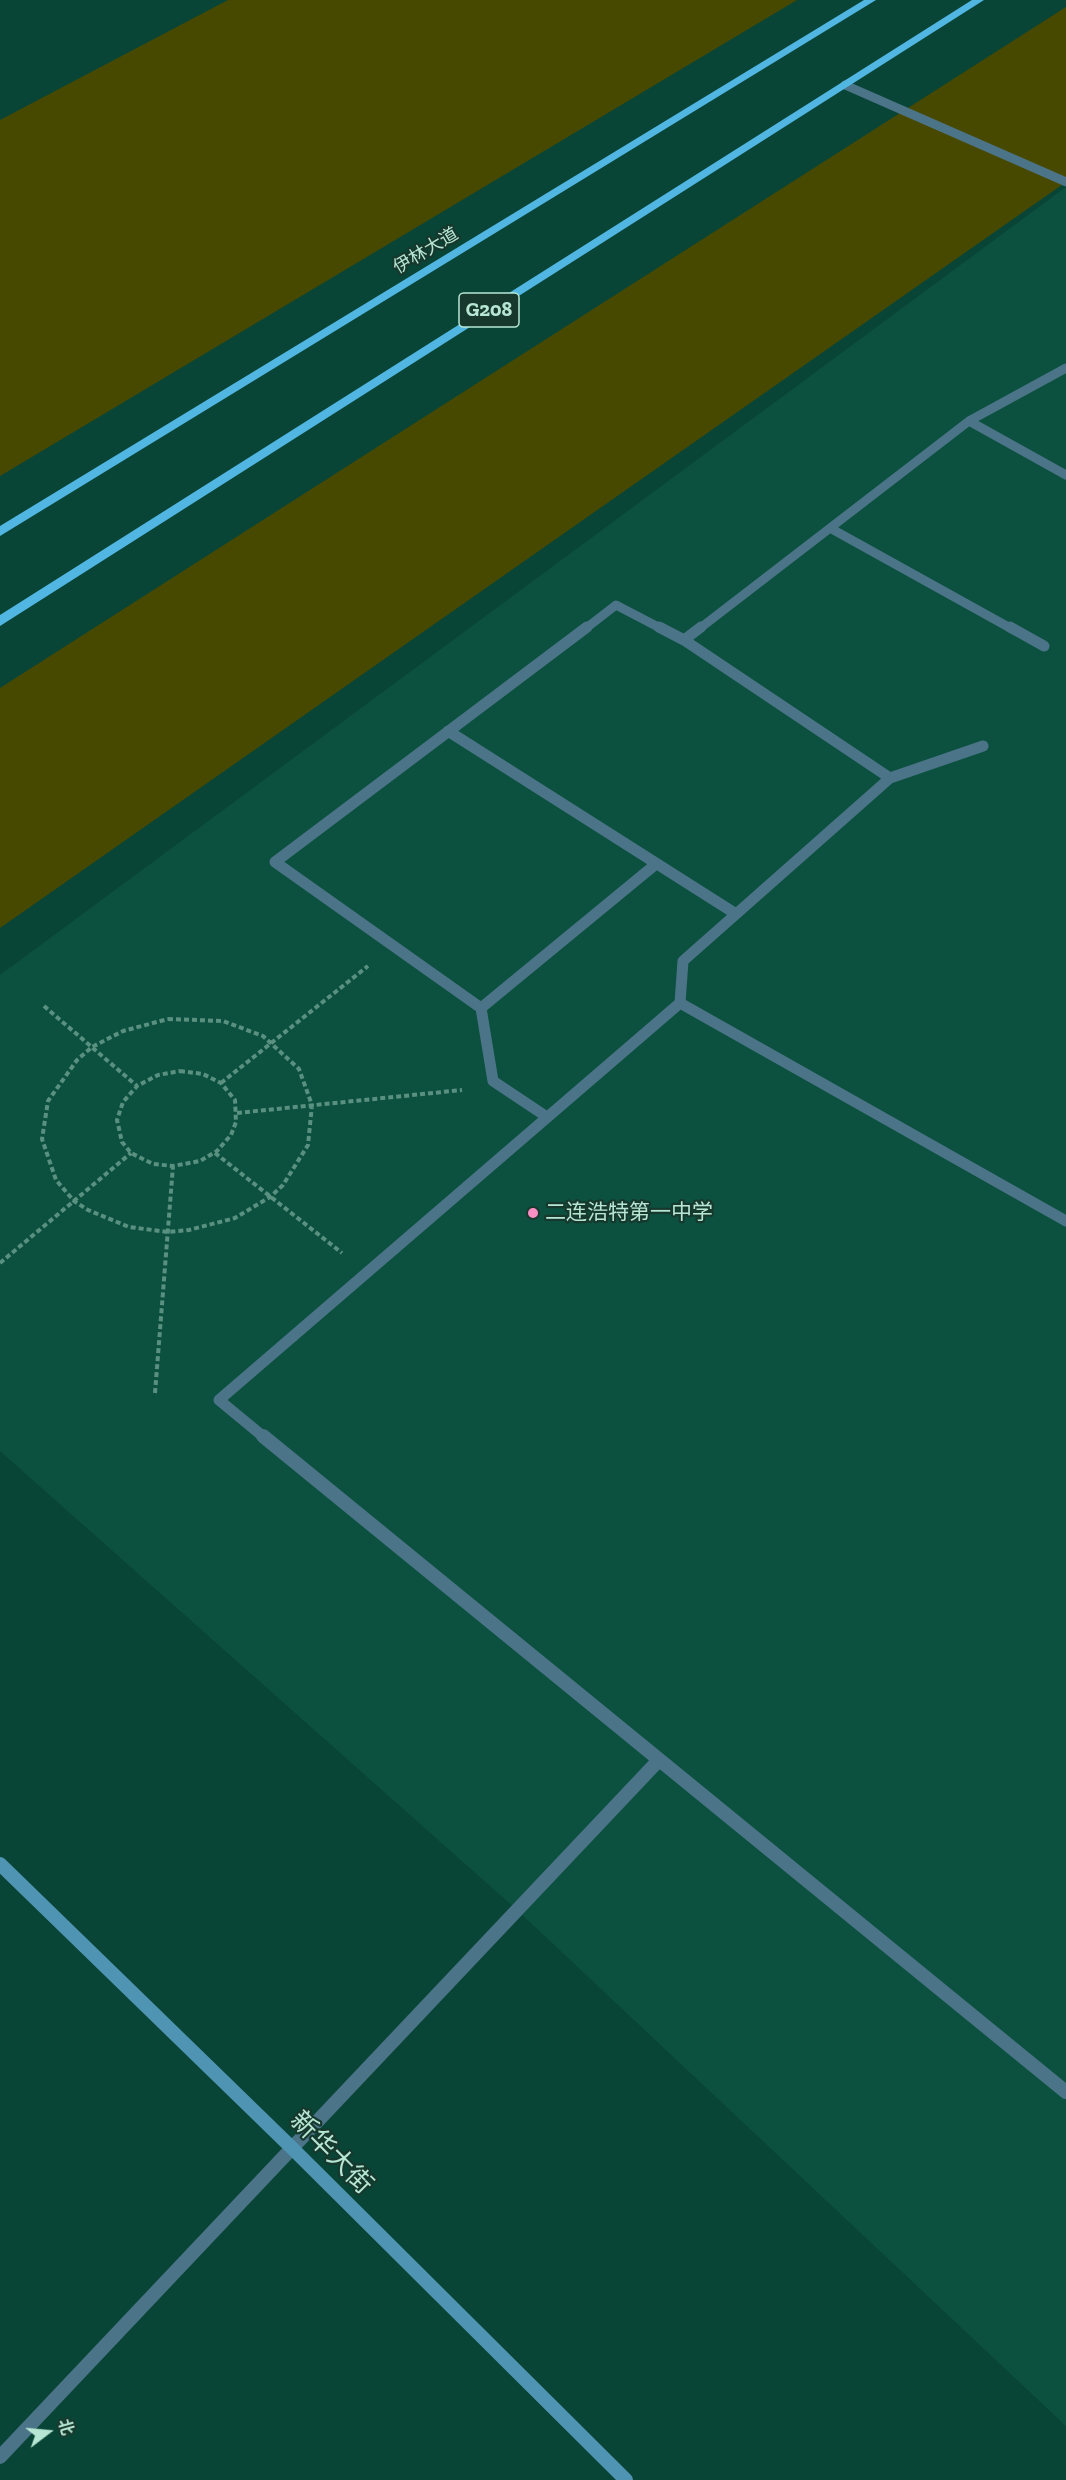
<!DOCTYPE html>
<meta charset="utf-8">
<style>
body{margin:0}
#map{position:relative;width:1066px;height:2480px;overflow:hidden;background:#094536;font-family:"Zilla Slab","Noto Sans SC",serif}
canvas{display:block}
.north{position:absolute;left:18px;top:2402px;width:60px;height:60px;-webkit-text-stroke:4px #17382d;paint-order:stroke;rotate:74deg;font-size:16px;font-weight:700;line-height:24px;text-align:center;color:#b7e6d5}
.north::after{content:'';display:block;margin:auto;width:21px;height:27px;background:#b7e6d5;clip-path:polygon(50% 0,100% 100%,50% 72%,0 100%)}
</style>
<div id="map">
<canvas width="1066" height="2480"></canvas>
<div class="north">北</div>
</div>
<script>
const ctx = document.querySelector('canvas').getContext('2d');
ctx.lineJoin = 'round';
function fill(path, color) {
  ctx.fillStyle = color;
  ctx.fill(path, 'evenodd');
}
function toPath(rows) {
  const path = new Path2D();
  for (const r of rows) {
    path.moveTo(r[0], r[1]);
    for (let i = 2; i < r.length; i += 2) path.lineTo(r[i], r[i + 1]);
  }
  return path;
}
function trace(path, color, width, dash) {
  ctx.strokeStyle = color;
  ctx.lineWidth = width;
  ctx.lineCap = dash ? 'butt' : 'round';
  ctx.setLineDash(dash || []);
  ctx.stroke(path);
}
function label(font, color, halo, rows, align = 'center') {
  ctx.font = font + ' "Zilla Slab","Noto Sans SC",serif';
  ctx.lineWidth = 4.5;
  ctx.setLineDash([]);
  ctx.textBaseline = 'middle';
  ctx.strokeStyle = halo;
  ctx.fillStyle = color;
  for (const [text, x, y, turn = 0] of rows) {
    ctx.save();
    ctx.translate(x, y);
    ctx.rotate((+turn || 0) * Math.PI / 180);
    ctx.textAlign = isNaN(turn) ? turn : align;
    if (halo) ctx.strokeText(text, 0, 0);
    ctx.fillText(text, 0, 0);
    ctx.restore();
  }
}
const built = toPath([
 [1066,187,1066,2426,517,1910,0,1451,0,975]
]);
const green = toPath([
 [228,0,797,0,0,476,0,120],
 [1066,7,1066,182,0,928,0,688]
]);
const path = toPath([
 [44,1006,137,1086],
 [168,1019,223,1021,263,1036,299,1069,312,1105,308,1145,283,1185,270,1197,235,1218,189,1230,168,1232,129,1227,88,1210,74,1201,56,1180,42,1139,48,1101,77,1060,92,1047,123,1031,168,1019],
 [180,1071,203,1074,221,1083,235,1100,236,1122,231,1135,217,1151,200,1161,173,1166,153,1164,131,1153,122,1142,117,1120,123,1102,137,1086,158,1075,180,1071],
 [221,1083,368,966],
 [237,1113,462,1090],
 [215,1153,342,1253],
 [0,1263,131,1153],
 [155,1393,173,1166]
]);
const serviceFar2 = toPath([
 [845,85,1066,182],
 [969,421,1066,475],
 [830,528,1012,629],
 [585,629,616,605,662,629],
 [699,629,969,421,1066,368]
]);
const serviceFar1 = toPath([
 [659,627,684,640,890,778],
 [1010,627,1044,646],
 [684,640,701,627],
 [448,731,736,914],
 [680,1003,683,961,890,778,983,746],
 [481,1008,656,864],
 [547,1117,493,1081,481,1008,275,862,587,627],
 [265,1438,219,1400,680,1003,1066,1221]
]);
const service = toPath([
 [263,1436,1066,2092],
 [0,2457,659,1760]
]);
const secondary = toPath([
 [0,1864,292,2148,626,2480]
]);
const trunk = toPath([
 [864,0,876,0,0,536,0,526,864,0],
 [972,0,984,0,0,626,0,615,972,0]
]);
const markers = [
 [533,1213,6,"#fb8fc4"]
];
const farStreetnames = [
 ["伊林大道",426,251,-31]
];
const shields = [
 [489,310,60]
];
const shieldNames = [
 ["G208",489,310]
];
const poiNames = [
 ["二连浩特第一中学",545,1213]
];
const nearStreetnames = [
 ["新华大街",331,2153,45]
];
fill(built, '#0c513f');
fill(green, '#484900');
trace(path, '#5a9080', 4, [5, 3]);
trace(serviceFar2, '#4c7488', 9);
trace(serviceFar1, '#4c7488', 11);
trace(service, '#4c7488', 14);
trace(secondary, '#5094b3', 14);
fill(trunk, '#52b6e3');
for (const [x, y, r, color] of markers) {
  const dot = new Path2D();
  dot.arc(x, y, r, 0, 2 * Math.PI);
  ctx.fillStyle = color;
  ctx.fill(dot);
  trace(dot, '#17382d', 2);
}
label('18px', '#b7e6d5', '#17382d', farStreetnames);
for (const [x, y, w] of shields) {
  const box = new Path2D();
  box.roundRect(x - w / 2, y - 17, w, 34, 4.5);
  ctx.fillStyle = '#17382d';
  ctx.fill(box);
  trace(box, '#b7e6d5', 1.5);
}
label('bold 20px', '#b7e6d5', null, shieldNames);
label('21px', '#b7e6d5', '#17382d', poiNames, 'left');
label('26px', '#b7e6d5', '#17382d', nearStreetnames);
</script>
